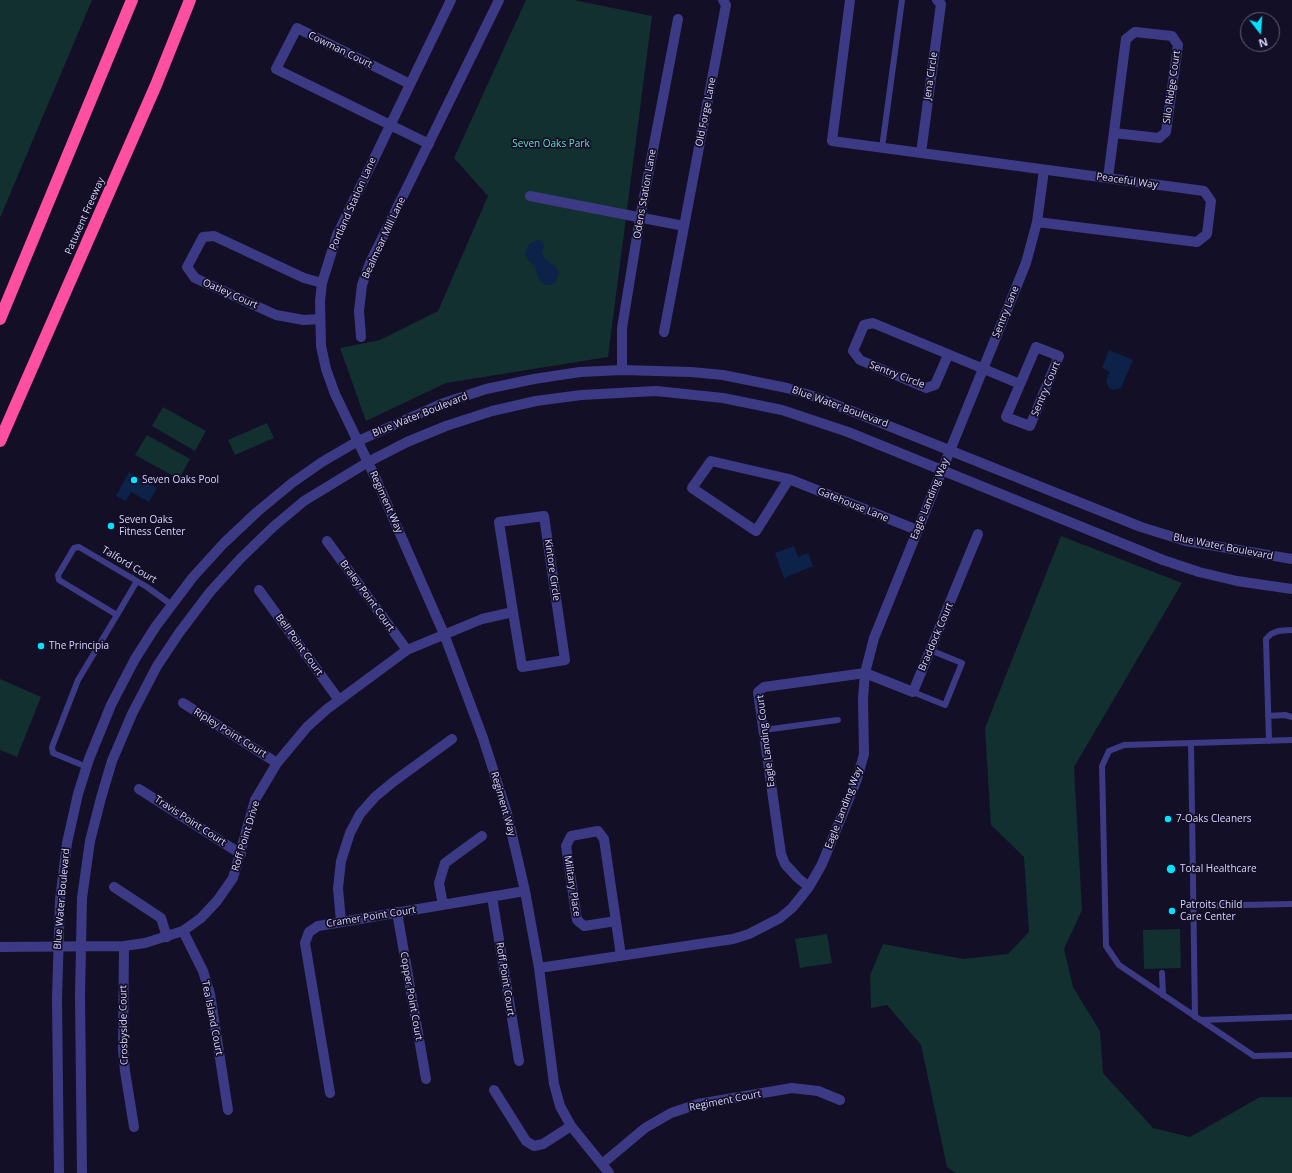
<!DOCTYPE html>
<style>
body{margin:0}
#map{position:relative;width:1292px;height:1173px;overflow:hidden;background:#130f26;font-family:"Open Sans",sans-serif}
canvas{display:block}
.north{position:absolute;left:1240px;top:12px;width:40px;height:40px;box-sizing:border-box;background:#130f26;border:1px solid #625e7d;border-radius:50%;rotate:163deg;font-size:11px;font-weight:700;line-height:16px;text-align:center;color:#d9d4ff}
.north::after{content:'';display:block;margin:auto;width:14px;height:18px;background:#00e5ff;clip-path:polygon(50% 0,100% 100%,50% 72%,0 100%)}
</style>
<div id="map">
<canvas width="1292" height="1173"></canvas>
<div class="north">N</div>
</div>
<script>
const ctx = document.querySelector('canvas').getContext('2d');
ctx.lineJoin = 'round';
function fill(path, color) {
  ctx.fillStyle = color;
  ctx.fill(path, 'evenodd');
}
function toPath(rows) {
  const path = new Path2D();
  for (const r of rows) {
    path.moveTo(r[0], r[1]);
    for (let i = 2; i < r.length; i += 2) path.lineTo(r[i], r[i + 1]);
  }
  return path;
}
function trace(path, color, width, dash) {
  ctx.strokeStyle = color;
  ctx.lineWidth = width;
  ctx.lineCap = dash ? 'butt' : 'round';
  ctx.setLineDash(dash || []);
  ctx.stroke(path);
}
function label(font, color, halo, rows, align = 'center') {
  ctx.font = font + ' "Open Sans",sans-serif';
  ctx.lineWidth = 3.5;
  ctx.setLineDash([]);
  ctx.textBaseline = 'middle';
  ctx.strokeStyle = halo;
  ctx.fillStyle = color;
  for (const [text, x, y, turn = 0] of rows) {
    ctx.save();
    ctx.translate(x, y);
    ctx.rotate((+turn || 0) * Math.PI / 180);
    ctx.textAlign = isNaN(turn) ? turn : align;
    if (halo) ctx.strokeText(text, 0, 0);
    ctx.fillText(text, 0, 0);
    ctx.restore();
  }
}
const green = toPath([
 [0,0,92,0,0,218],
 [526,0,574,0,652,16,608,357,446,383,366,421,340,348,380,340,438,311,488,196,454,158],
 [163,407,206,431,195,451,152,426],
 [267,423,274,438,235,455,228,440],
 [147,435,190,459,179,479,135,455],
 [1061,536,1182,583,1074,767,1082,910,1064,949,1073,987,1100,1031,1103,1073,1153,1128,1190,1137,1260,1097,1292,1097,1292,1173,956,1173,947,1167,921,1045,887,1005,871,1008,870,975,883,944,963,959,1008,954,1029,932,1024,857,991,825,985,728],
 [0,679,41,697,17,757,0,750],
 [1180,929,1181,968,1144,969,1143,930],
 [827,934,832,963,800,968,795,939]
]);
const water = toPath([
 [538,239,542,242,544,246,542,253,545,259,556,267,559,272,556,282,550,285,545,285,539,280,535,267,529,261,525,254,529,244],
 [1109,350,1133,360,1121,388,1114,390,1109,388,1106,381,1110,372,1102,368],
 [129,472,157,488,149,502,131,492,126,501,116,496],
 [794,546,798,557,808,553,813,566,784,578,775,553]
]);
const service = toPath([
 [882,148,902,0],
 [117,615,137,581],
 [913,692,945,705,962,663,930,650],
 [1268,716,1285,715,1292,717],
 [764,730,838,720],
 [1292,740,1124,745,1109,751,1102,766,1106,946,1119,965,1254,1056,1292,1055],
 [1269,741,1266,639,1271,634,1278,631,1292,630],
 [1191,743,1195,1017],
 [87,767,53,753,52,747,78,680,117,615,59,580,58,575,74,548,79,547,147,587,172,605],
 [1194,906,1292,904],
 [1162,973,1163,995],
 [1200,1020,1292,1017]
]);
const minor = toPath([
 [451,0,337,235,322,283,320,301,321,346,326,369,335,394,376,479,444,634,483,738,507,813,525,891,539,968,554,1084,560,1106,571,1126,609,1173],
 [850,0,832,141,1204,191,1211,201,1207,234,1197,242,1037,222],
 [410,84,297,28,276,69,429,144],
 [921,153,941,4,937,0],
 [1108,178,1126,39,1135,32,1172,36,1178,45,1166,132,1159,138,1114,133],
 [530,196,684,226],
 [320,319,304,320,276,315,195,278,187,267,203,237,214,236,304,278,322,283],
 [664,332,726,5,723,0],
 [361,337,359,311,362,285,370,263,499,0],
 [1036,347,1059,356,1030,426,1006,417,1036,347],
 [948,355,935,385,926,388,860,360,853,351,864,325,873,323,1020,384],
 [622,370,622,328,640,218,678,19],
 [789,479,756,531,692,488,711,461,789,479,917,530],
 [327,541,407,650],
 [259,590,339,700],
 [183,703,277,763],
 [139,789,241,854],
 [114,887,161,918,167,937],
 [809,887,798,878,785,864,781,854,758,692,764,687,865,673,913,692,978,534],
 [492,897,519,1061],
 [443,905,439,883,445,863,482,836],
 [397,912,426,1079],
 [616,921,584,926,577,920,566,846,571,836,598,831,604,839,621,956],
 [341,922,338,888,341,861,350,833,360,814,375,797,393,782,452,739],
 [183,931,203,971,210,994,228,1110],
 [124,946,123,1049,125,1071,134,1127],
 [0,947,124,946,145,943,183,931,201,918,217,901,233,878,255,800,277,763,307,727,327,709,407,650,482,619,513,612,522,667,565,660,544,516,499,522,513,612],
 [539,968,733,939,749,934,780,918,792,908,809,887,822,864,857,779,864,754,863,699,865,673,874,638,1026,263,1037,222,1044,170],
 [494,1090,526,1141,534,1146,543,1144,571,1126],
 [330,1093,305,943,309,932,318,926,525,891],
 [602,1164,645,1128,671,1113,698,1104,792,1088,818,1091,840,1100]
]);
const tertiary = toPath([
 [59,1173,57,998,60,900,67,843,78,794,89,759,111,705,135,659,156,626,193,577,224,543,257,512,292,483,322,462,358,441,441,404,486,389,534,379,580,372,622,370,691,372,723,375,787,388,819,398,1141,527,1186,541,1292,559],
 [82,1173,80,995,82,898,90,841,101,798,112,761,132,714,157,666,179,633,210,592,240,559,273,527,304,501,368,462,407,442,446,426,492,411,536,401,581,395,656,391,723,398,782,410,848,432,1163,560,1199,572,1237,581,1292,589]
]);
const motorway = toPath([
 [0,319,132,0],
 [0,441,156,85,190,0]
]);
const markers = [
 [134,480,4,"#00e5ff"],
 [111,526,4,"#00e5ff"],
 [41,646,4,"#00e5ff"],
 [1168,819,4,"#00e5ff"],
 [1171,869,5,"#00e5ff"],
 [1172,911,4,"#00e5ff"]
];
const streetNames = [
 ["Cowman Court",340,50,26],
 ["Jena Circle",931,76,-82],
 ["Silo Ridge Court",1172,87,-82],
 ["Old Forge Lane",706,112,-79],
 ["Peaceful Way",1127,181,8],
 ["Odens Station Lane",645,194,-80],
 ["Portland Station Lane",353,204,-66],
 ["Patuxent Freeway",85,216,-66],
 ["Bealmear Mill Lane",384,238,-65],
 ["Oatley Court",230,294,24],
 ["Sentry Lane",1006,312,-68],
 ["Sentry Circle",897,375,21],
 ["Sentry Court",1046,389,-67],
 ["Blue Water Boulevard",840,407,20],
 ["Blue Water Boulevard",420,415,-22],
 ["Eagle Landing Way",930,499,-68],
 ["Regiment Way",386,502,66],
 ["Gatehouse Lane",853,505,22],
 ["Blue Water Boulevard",1223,547,11],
 ["Talford Court",129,565,31],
 ["Kintore Circle",552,570,82],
 ["Braley Point Court",367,596,54],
 ["Braddock Court",936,637,-67],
 ["Bell Point Court",299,645,54],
 ["Ripley Point Court",230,733,32],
 ["Eagle Landing Court",766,741,-97],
 ["Regiment Way",503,804,74],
 ["Eagle Landing Way",844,808,-69],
 ["Travis Point Court",190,821,33],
 ["Roff Point Drive",246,836,-73],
 ["Military Place",572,886,81],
 ["Blue Water Boulevard",62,899,-85],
 ["Cramer Point Court",371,917,-9],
 ["Roff Point Court",505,979,81],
 ["Copper Point Court",411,996,80],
 ["Tea Island Court",212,1018,79],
 ["Crosbyside Court",124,1025,-91],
 ["Regiment Court",725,1101,-11]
];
const parkNames = [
 ["Seven Oaks Park",551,144]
];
const poiNames = [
 ["Seven Oaks Pool",142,480],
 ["Seven Oaks",119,520],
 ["Fitness Center",119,532],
 ["The Principia",49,646],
 ["7-Oaks Cleaners",1176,819],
 ["Total Healthcare",1180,869],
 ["Patroits Child",1180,905],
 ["Care Center",1180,917]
];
fill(green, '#12302f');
fill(water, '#0c2248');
trace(service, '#3d3a85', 6);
trace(minor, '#3d3a85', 10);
trace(tertiary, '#3d3a85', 10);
trace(motorway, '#ff4fa3', 12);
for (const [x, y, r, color] of markers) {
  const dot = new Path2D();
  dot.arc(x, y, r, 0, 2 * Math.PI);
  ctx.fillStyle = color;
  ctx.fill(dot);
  trace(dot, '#130f26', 1.5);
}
label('10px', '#d9d4ff', '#130f26', streetNames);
label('10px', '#5fe0c0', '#130f26', parkNames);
label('10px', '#d9d4ff', '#130f26', poiNames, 'left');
</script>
